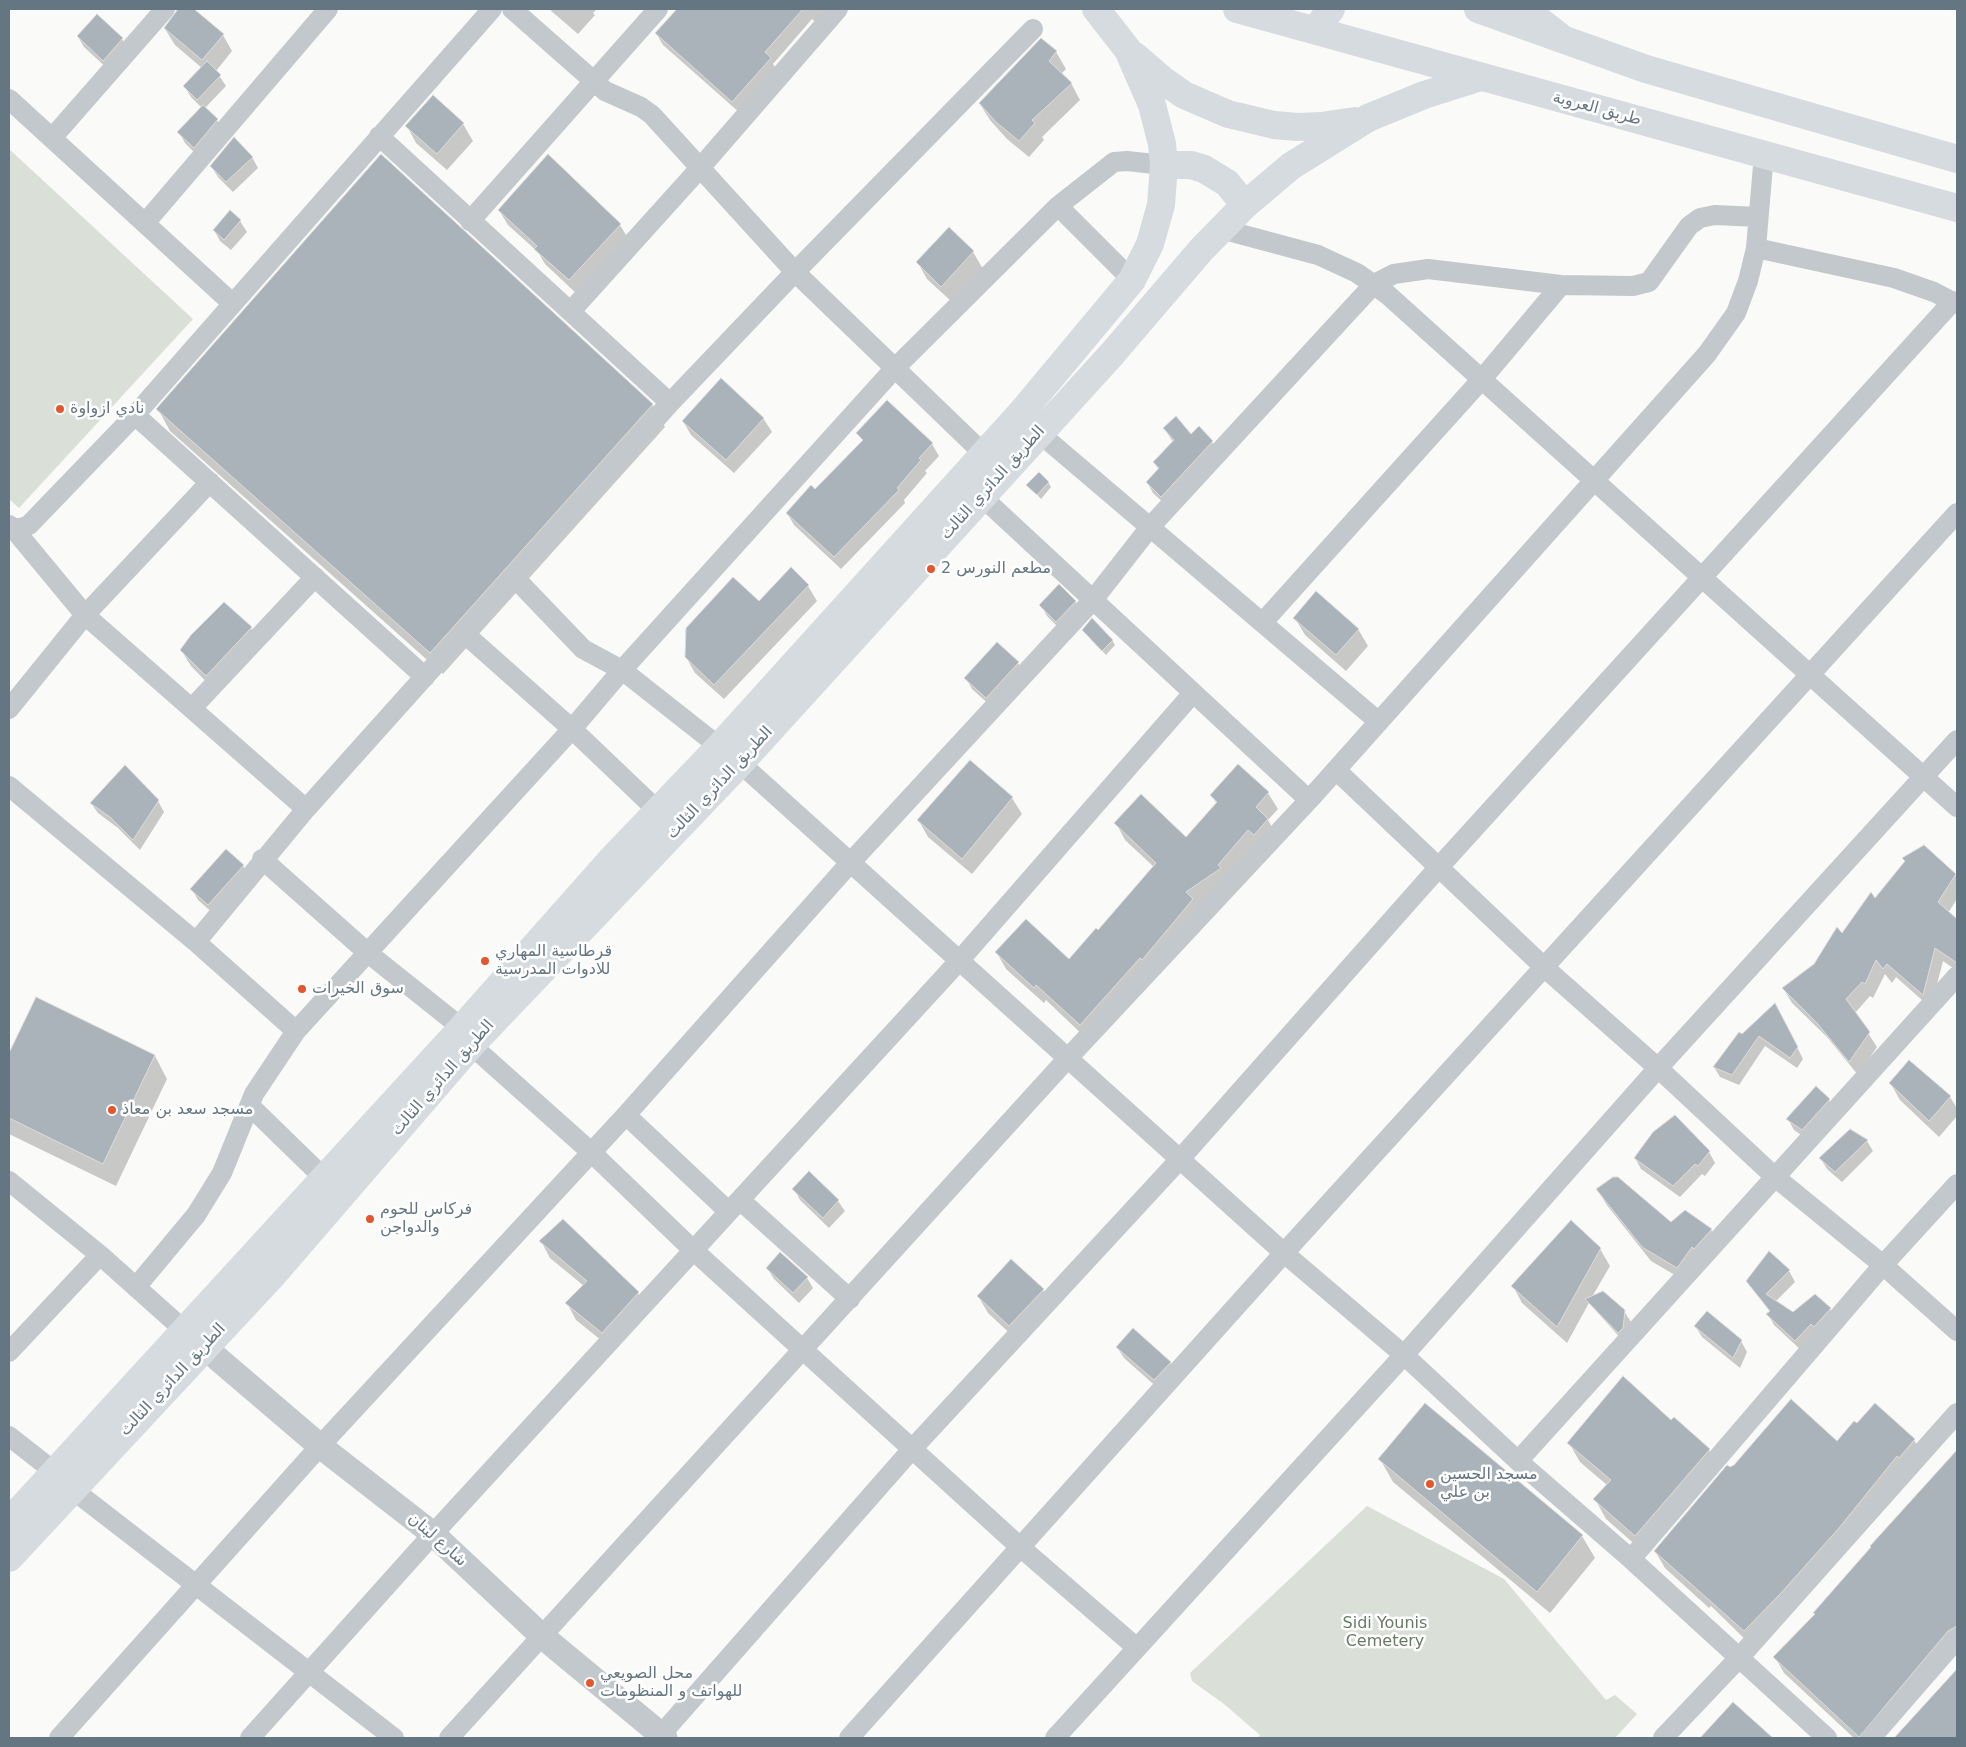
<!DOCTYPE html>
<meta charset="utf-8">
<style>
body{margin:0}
#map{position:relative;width:1966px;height:1747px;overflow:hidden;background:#fafaf8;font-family:"DejaVu Sans",sans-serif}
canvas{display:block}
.frame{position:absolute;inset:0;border:10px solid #657683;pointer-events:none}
</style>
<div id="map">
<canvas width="1966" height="1747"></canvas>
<div class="frame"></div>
</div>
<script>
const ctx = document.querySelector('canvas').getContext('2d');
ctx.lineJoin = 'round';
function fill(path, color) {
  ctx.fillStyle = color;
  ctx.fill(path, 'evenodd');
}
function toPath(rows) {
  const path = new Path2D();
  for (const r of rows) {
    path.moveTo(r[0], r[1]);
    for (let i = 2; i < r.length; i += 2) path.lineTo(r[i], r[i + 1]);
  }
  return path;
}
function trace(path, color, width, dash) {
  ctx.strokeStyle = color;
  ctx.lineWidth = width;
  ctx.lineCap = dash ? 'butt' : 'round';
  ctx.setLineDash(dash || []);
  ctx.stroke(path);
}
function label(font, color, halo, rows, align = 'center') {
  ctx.font = font + ' "DejaVu Sans",Cairo,sans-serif';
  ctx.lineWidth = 5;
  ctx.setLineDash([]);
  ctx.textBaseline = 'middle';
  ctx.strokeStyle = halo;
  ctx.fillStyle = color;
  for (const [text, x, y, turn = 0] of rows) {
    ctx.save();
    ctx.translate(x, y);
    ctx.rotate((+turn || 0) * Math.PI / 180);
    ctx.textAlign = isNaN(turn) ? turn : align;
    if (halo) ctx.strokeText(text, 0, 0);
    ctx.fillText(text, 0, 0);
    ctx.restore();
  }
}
const green = toPath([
 [9,149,193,319,19,508,9,499],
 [1367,1506,1504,1579,1606,1700,1615,1695,1637,1714,1615,1738,1257,1738,1260,1735,1224,1704,1192,1681,1190,1673]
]);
const shadow = toPath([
 [180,9,192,9,223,35,232,51,216,71,226,86,205,108,217,120,223,131,200,158,185,143,179,132,202,108,191,97,184,86,202,68,175,45,165,29],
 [549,9,597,9,593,13,595,15,578,34],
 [677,9,834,9,820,26,812,19,773,64,778,71,740,113,663,45,656,33],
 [97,16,122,39,129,50,110,71,84,47,78,37],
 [1056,52,1066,69,1061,74,1071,83,1080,100,1042,137,1044,140,1029,157,1007,139,990,120,980,104],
 [433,97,463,124,473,141,447,170,416,143,407,126],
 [252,157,258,168,233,192,218,177,211,166],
 [499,210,620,225,629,240,578,295,545,264,538,252,508,225],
 [230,212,240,221,247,232,231,250,220,241,214,230],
 [949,229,973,252,983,269,952,302,927,279,918,263],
 [652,404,665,427,443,674,170,431,158,409],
 [763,418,772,432,734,473,691,435,683,421],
 [1164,428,1212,442,1218,453,1168,507,1153,493,1147,482,1159,470,1154,463,1173,442],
 [858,433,932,444,939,456,925,471,927,473,904,500,905,503,841,569,794,525,787,513,815,490,863,442],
 [1048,482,1051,487,1041,499,1028,485],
 [808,586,817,601,724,699,695,673,686,657,759,603],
 [1075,601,1082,612,1063,632,1047,616,1041,605],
 [1295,618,1358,629,1368,646,1346,671,1305,635],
 [251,628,260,644,216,692,191,666,181,650],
 [1083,630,1112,640,1115,645,1106,655],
 [997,644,1018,663,1024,674,993,708,972,689,966,678],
 [1238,765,1268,793,1278,809,1268,820,1277,836,1089,1041,1046,1000,1044,1003,1006,969,997,953,1069,961,1098,932,1154,867,1125,840,1116,823,1187,838,1217,804,1211,795],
 [1012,798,1022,814,972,874,928,837,919,821],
 [158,801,164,812,140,850,118,828,98,813,91,803],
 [226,851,243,866,249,877,215,915,198,900,192,889],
 [1955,875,1957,879,1957,899,1948,913,1957,921,1957,971,1943,961,1931,1008,1896,977,1892,983,1885,974,1873,998,1870,996,1855,1013,1877,1047,1858,1075,1827,1037,1792,1003,1783,988,1815,965,1875,900],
 [36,999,155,1056,167,1079,116,1186,9,1134,9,1056],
 [1781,1015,1803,1059,1797,1068,1765,1046,1739,1085,1720,1077,1714,1067,1742,1036],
 [1891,1084,1950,1097,1957,1108,1957,1116,1939,1137,1900,1100],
 [1829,1100,1835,1111,1808,1140,1794,1130,1788,1119],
 [1867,1141,1873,1151,1842,1182,1827,1169,1821,1159],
 [1709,1152,1715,1163,1705,1176,1702,1174,1680,1197,1641,1169,1635,1158],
 [809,1173,838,1201,845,1211,829,1228,800,1200,794,1189],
 [1598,1190,1671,1223,1711,1230,1719,1244,1685,1281,1651,1261,1606,1204],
 [541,1241,638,1293,648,1309,612,1349,576,1320,567,1303,584,1286,550,1258],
 [1600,1249,1610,1266,1592,1297,1624,1311,1631,1322,1625,1343,1589,1303,1567,1343,1522,1303,1513,1286],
 [1769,1253,1789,1271,1795,1282,1775,1302,1793,1313,1830,1309,1836,1320,1802,1351,1774,1325,1768,1314,1770,1312,1748,1281],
 [767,1268,807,1278,813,1288,799,1303,774,1279],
 [1043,1290,1052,1307,1019,1342,988,1313,978,1296],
 [1696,1327,1741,1341,1747,1352,1740,1368,1702,1337],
 [1117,1347,1170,1362,1176,1373,1160,1390,1124,1358],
 [1875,1405,1914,1440,1924,1457,1754,1648,1711,1606,1709,1608,1665,1568,1655,1551,1735,1465,1837,1443,1857,1425],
 [1672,1422,1709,1450,1720,1469,1647,1555,1606,1519,1595,1499,1607,1485,1580,1462,1569,1443],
 [1957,1452,1957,1647,1877,1738,1854,1738,1784,1673,1775,1657,1816,1615,1872,1548,1871,1546],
 [1380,1459,1582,1536,1595,1558,1550,1613,1393,1482],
 [1957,1671,1957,1738,1895,1738],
 [1733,1704,1771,1738,1700,1738]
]);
const building = toPath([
 [178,9,194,9,224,34,202,60,164,28,178,9],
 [677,9,803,9,765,52,771,58,732,102,655,33,677,9],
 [97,14,123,38,103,61,77,36,97,14],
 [1041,38,1057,51,1049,61,1072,83,1032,120,1035,123,1019,141,996,122,979,103,1041,38],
 [207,61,221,75,197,100,183,86,207,61],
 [433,95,464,123,437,154,405,126,433,95],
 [203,105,218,119,194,148,177,132,203,105],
 [234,137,253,157,226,182,210,166,234,137],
 [381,154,653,404,430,653,156,409,381,154],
 [548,154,621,224,569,280,534,249,537,246,498,210,548,154],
 [230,210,241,220,224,240,213,230,230,210],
 [949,227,974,251,941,287,916,262,949,227],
 [721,378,764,418,726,460,682,421,721,378],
 [887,400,933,443,919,458,921,460,897,488,899,490,834,557,786,513,811,485,815,489,863,440,856,433,887,400],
 [1176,416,1191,434,1199,426,1213,441,1161,497,1146,482,1159,468,1153,462,1174,440,1163,428,1176,416],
 [1039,472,1049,482,1037,495,1026,485,1039,472],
 [791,567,809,585,714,685,685,657,686,628,733,577,759,601,791,567],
 [1059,584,1076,601,1056,622,1039,605,1059,584],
 [1316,591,1359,629,1336,655,1293,618,1316,591],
 [224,602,252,627,206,676,180,650,191,635,224,602],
 [1092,618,1113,640,1102,651,1082,630,1092,618],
 [997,642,1019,662,986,698,964,678,997,642],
 [970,760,1013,797,962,859,917,820,970,760],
 [1238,764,1269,792,1256,807,1268,819,1254,835,1248,830,1218,865,1221,868,1186,892,1193,899,1142,960,1140,958,1080,1025,1036,985,1034,988,995,952,1026,919,1069,959,1096,928,1098,930,1156,863,1114,823,1141,794,1186,837,1217,802,1210,795,1238,764],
 [125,765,159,800,133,840,110,817,90,803,125,765],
 [1924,845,1956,874,1938,902,1957,919,1957,963,1935,948,1923,995,1887,964,1883,969,1876,960,1865,984,1862,982,1846,999,1870,1032,1849,1062,1817,1023,1782,988,1814,964,1837,927,1842,933,1871,892,1875,898,1905,861,1902,858,1924,845],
 [226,849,244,865,208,905,190,889,226,849],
 [36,997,155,1055,103,1164,9,1118,9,1053,36,997],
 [1775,1003,1798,1047,1790,1058,1759,1036,1732,1075,1713,1067,1739,1032,1742,1034,1775,1003],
 [1909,1060,1951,1096,1929,1121,1889,1083,1909,1060],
 [1816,1086,1830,1099,1802,1130,1786,1119,1816,1086],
 [1675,1115,1710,1151,1698,1166,1695,1164,1673,1186,1634,1158,1653,1132,1675,1115],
 [1850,1129,1868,1140,1835,1172,1819,1158,1850,1129],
 [809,1171,839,1200,823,1218,792,1189,809,1171],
 [1613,1177,1618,1177,1671,1222,1685,1210,1712,1229,1694,1249,1692,1247,1677,1268,1642,1247,1596,1189,1613,1177],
 [563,1219,639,1292,602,1333,565,1303,587,1281,539,1241,563,1219],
 [1571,1220,1601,1248,1557,1327,1511,1286,1571,1220],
 [1769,1251,1790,1270,1766,1294,1793,1312,1815,1294,1831,1308,1814,1327,1811,1324,1795,1341,1766,1314,1770,1311,1746,1281,1769,1251],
 [780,1252,808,1277,793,1293,766,1268,780,1252],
 [1011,1259,1044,1289,1009,1326,977,1296,1011,1259],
 [1603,1291,1625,1310,1623,1328,1618,1333,1585,1299,1603,1291],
 [1707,1311,1742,1340,1733,1358,1694,1326,1707,1311],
 [1133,1328,1171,1362,1154,1380,1116,1347,1133,1328],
 [1623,1376,1671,1420,1674,1417,1710,1449,1635,1536,1593,1499,1611,1480,1567,1443,1623,1376],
 [1791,1399,1837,1441,1854,1421,1857,1423,1875,1403,1915,1439,1899,1458,1897,1456,1839,1528,1780,1594,1744,1631,1654,1551,1727,1465,1730,1467,1734,1465,1791,1399],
 [1425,1403,1583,1535,1537,1592,1378,1459,1425,1403],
 [1957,1450,1957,1626,1948,1631,1859,1737,1773,1657,1815,1614,1813,1613,1871,1547,1870,1546,1957,1450],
 [1957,1669,1957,1738,1894,1738,1957,1669],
 [1733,1702,1773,1738,1700,1738,1733,1702]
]);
const minor = toPath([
 [512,9,605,91,641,107,652,115,795,272,984,454],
 [9,99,232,303],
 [379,136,670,403],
 [52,138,165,9],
 [1058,206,1132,280],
 [470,221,658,9],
 [146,222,328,9],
 [1221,229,1318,255,1357,273,1388,295,1957,807],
 [1756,248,1894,278,1934,292,1957,304],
 [571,311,700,168,838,9],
 [135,415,425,677],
 [1038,432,1379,722],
 [981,496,1309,800],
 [9,525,13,528,21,528,29,525,135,415,492,9],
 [13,528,85,615,306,809],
 [515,578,583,649,622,670,740,763,1284,1253,1404,1355,1518,1461,1631,1559,1827,1738],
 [1263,622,1482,379,1561,285],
 [465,634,572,729,658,811],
 [192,708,315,577],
 [9,709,85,615,210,482],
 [1336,770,1545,968,1658,1068,1775,1177,1883,1265,1957,1331],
 [9,786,196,942,296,1031],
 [262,859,368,953,462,1028],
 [196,942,306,809,670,403,795,272,1033,29],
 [471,1045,591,1152,692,1249,1019,1546,1137,1648],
 [250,1106,324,1178],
 [626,1115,728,1211],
 [9,1181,100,1255,184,1330],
 [740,1200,850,1299],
 [136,1287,196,1215,222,1173,254,1094,296,1031,572,729,622,670,895,368,1058,206,1114,162,1127,161,1164,165],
 [9,1352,100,1255],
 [9,1436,55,1472],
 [1518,1461,1957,976],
 [72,1489,394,1738],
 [1631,1559,1883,1265,1957,1184],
 [59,1738,320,1446,626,1115,850,863,1093,600,1150,527,1374,284,1394,274,1428,269,1561,285,1633,286,1649,282,1689,226,1700,218,1715,215,1758,217],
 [250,1738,433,1534,959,961,1193,693],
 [449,1738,1068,1058,1309,800,1707,354,1736,313,1748,281,1756,248,1764,154],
 [658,1738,913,1448,1181,1158,1439,867,1953,301],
 [849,1738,1284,1253,1957,513],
 [1055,1738,1404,1355,1658,1068,1957,740],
 [1663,1738,1738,1659,1957,1413],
 [1871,1738,1957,1639]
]);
const tertiary = toPath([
 [190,1335,320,1446,433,1534,543,1637,665,1738]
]);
const primary = toPath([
 [1524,9,1558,35]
]);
const trunk = toPath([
 [1237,9,1957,208],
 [1478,9,1646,69,1957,159],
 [1313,30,1320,24,1331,9],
 [1135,56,1164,81,1184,95,1228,114,1274,125,1298,127,1321,126,1355,121],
 [1164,165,1191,165,1204,169,1227,183,1245,205],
 [9,1522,462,1028,611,860,721,745,1022,412,1132,280,1150,244,1161,205,1164,165,1162,144,1152,105,1128,50,1096,9],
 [9,1558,270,1278,471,1045,740,763,1112,354,1201,250,1245,205,1291,166,1368,118,1424,95,1481,77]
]);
const markers = [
 [60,409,5,"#e4572e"],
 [931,569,5,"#e4572e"],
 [485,961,5,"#e4572e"],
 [302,989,5,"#e4572e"],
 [112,1110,5,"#e4572e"],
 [370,1219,5,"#e4572e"],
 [1430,1484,5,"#e4572e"],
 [590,1683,5,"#e4572e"]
];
const streetNames = [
 ["طريق العروبة",1597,109,15],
 ["الطريق الدائري الثالث",993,483,-48],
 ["الطريق الدائري الثالث",720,783,-47],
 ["الطريق الدائري الثالث",443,1078,-49],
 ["الطريق الدائري الثالث",173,1380,-47],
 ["شارع لبنان",437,1540,41]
];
const poiNames = [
 ["نادي ازواوة",70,409],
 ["مطعم النورس 2",941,569],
 ["قرطاسية المهاري",495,952],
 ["للادوات المدرسية",495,970],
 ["سوق الخيرات",312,989],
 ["مسجد سعد بن معاذ",122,1110],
 ["فركاس للحوم",380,1210],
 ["والدواجن",380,1228],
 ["مسجد الحسين",1440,1475],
 ["بن علي",1440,1493],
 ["محل الصويعي",600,1674],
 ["للهواتف و المنظومات",600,1692]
];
const parkNames = [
 ["Sidi Younis",1385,1624],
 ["Cemetery",1385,1642]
];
fill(green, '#dadfd7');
fill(shadow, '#0003');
fill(building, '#aab3b9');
trace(building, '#dcdcda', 1);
trace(minor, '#c3c8cc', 20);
trace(tertiary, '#c3c8cc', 25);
trace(primary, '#d6dbdf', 28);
trace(trunk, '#d6dbdf', 28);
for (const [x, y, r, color] of markers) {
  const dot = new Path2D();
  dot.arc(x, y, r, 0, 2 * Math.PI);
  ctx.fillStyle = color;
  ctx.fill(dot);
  trace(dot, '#fff', 2);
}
label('16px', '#657683', '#fff', streetNames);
label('16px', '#657683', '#fff', poiNames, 'left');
label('16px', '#687a64', '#fff', parkNames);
</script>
